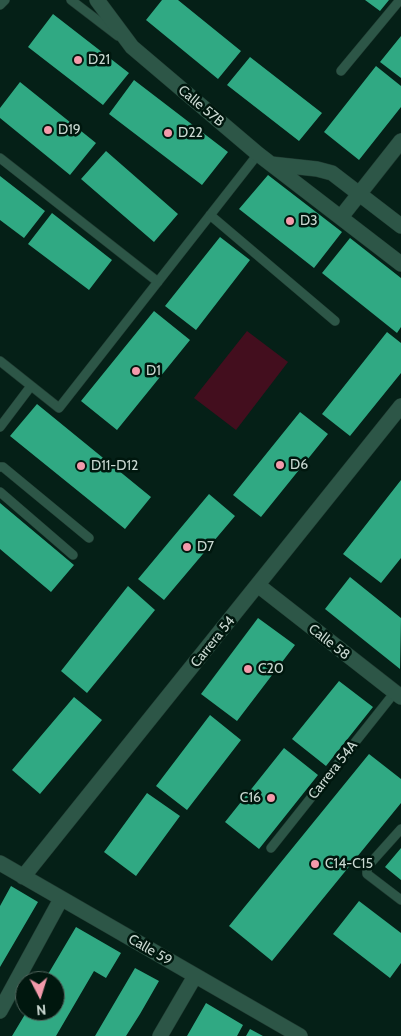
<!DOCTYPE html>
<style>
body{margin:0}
#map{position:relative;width:401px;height:1036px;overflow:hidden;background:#052017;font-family:Cabin,sans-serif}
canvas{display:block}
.north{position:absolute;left:15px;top:971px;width:50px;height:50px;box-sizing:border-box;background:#00170e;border:1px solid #50645c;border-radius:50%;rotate:175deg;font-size:14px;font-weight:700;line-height:20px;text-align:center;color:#c9d8d1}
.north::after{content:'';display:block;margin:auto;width:18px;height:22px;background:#f39aab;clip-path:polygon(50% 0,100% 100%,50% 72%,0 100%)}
</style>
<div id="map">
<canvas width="401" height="1036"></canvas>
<div class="north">N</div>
</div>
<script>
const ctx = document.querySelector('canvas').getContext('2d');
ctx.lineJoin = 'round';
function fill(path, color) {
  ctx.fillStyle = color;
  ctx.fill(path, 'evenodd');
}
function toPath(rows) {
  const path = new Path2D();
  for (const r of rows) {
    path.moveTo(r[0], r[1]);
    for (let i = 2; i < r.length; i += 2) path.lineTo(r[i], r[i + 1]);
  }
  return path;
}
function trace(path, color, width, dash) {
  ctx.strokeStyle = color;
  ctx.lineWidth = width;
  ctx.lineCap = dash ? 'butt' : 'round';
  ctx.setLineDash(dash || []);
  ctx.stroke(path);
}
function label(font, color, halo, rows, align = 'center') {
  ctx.font = font + ' Cabin,sans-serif';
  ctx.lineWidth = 5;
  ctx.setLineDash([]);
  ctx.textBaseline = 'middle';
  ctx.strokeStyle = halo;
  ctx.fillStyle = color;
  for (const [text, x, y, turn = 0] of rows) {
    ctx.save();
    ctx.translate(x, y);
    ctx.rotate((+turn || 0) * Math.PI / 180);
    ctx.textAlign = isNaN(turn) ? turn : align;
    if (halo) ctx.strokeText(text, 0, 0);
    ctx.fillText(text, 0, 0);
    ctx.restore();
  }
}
const green = toPath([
 [247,331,288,362,236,430,194,398]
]);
const building = toPath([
 [162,0,178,0,241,51,218,79,146,20],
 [365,0,389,0,380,11],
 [53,14,129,73,103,105,28,47],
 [401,36,401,78,380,62],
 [250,57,322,113,299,141,227,85],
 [376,66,401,86,401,107,359,160,324,132],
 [134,80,228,152,202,185,109,114],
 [20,82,96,143,70,175,0,118,0,108],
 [106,151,178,214,154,242,81,179],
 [268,175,342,232,314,268,239,209],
 [0,176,45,211,24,238,0,220],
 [52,213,112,260,89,290,28,244],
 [220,237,250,260,196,330,165,306],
 [350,238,401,278,401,327,397,333,322,273],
 [154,311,190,340,117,430,81,401],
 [387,332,401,343,401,373,350,436,322,414],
 [37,404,151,497,125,529,10,436],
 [300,412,328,434,261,517,233,495],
 [401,480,401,558,381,583,343,554],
 [209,494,235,516,164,600,138,579],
 [0,503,74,565,51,592,0,549],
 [350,577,401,618,400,669,325,609],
 [128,586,155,610,87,693,61,671],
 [258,618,295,645,237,721,201,694],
 [339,681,373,707,326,766,292,739],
 [74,697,102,720,40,794,12,770],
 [210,715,241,740,187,810,156,786],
 [284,748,318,775,259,849,225,822],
 [369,754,401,779,401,803,272,961,229,926],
 [147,793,180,816,136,876,104,852],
 [401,848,401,880,385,867],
 [11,886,38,902,0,967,0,906],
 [359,901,401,933,401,963,390,978,333,934],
 [76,927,121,953,106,978,94,971,56,1036,12,1036,27,1011,55,1011,55,981,44,981],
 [135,968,159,981,140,1014,126,1036,95,1036],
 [206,1003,243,1025,237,1036,187,1036],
 [250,1029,263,1036,246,1036]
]);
const lane = toPath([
 [71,0,118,36],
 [0,5,5,0],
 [341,71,400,0],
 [0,158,158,282],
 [210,215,335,321],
 [0,361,59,408,258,154],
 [0,427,31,386],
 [0,467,3,467,89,538],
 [0,492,73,555],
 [401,829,367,867,367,874,401,900],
 [271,848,395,692]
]);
const street = toPath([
 [97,0,132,47,258,154,401,264],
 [271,164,317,169,332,173,401,226],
 [341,217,401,141],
 [259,586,401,697],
 [0,863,300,1036],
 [23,877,401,406],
 [0,1011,61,899],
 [160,1036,195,976]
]);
const markers = [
 [78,60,5,"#f39aab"],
 [48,130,5,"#f39aab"],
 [168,133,5,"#f39aab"],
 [290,221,5,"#f39aab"],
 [136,371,5,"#f39aab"],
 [280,465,5,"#f39aab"],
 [81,466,5,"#f39aab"],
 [187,547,5,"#f39aab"],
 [248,669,5,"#f39aab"],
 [271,798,5,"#f39aab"],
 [315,864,5,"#f39aab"]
];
const poiNames = [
 ["D21",88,60],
 ["D19",58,130],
 ["D22",178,133],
 ["D3",300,221],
 ["D1",146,371],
 ["D6",290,465],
 ["D11-D12",91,466],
 ["D7",197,547],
 ["C20",258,669],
 ["C16",261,798,"right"],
 ["C14-C15",325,864]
];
const streetNames = [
 ["Calle 57B",201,106,40],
 ["Carrera 54",213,642,-51],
 ["Calle 58",329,642,38],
 ["Carrera 54A",333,770,-52],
 ["Calle 59",150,950,30]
];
fill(green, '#430e1e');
fill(building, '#30a983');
trace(lane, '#203a31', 10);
trace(street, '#203a31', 16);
trace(lane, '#2d5647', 9);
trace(street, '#2d5647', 15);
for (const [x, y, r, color] of markers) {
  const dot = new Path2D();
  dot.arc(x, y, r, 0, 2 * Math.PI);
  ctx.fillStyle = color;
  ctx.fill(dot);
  trace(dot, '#00170e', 2);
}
label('14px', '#c9d8d1', '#00170e', poiNames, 'left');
label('14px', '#c9d8d1', '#00170e', streetNames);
</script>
